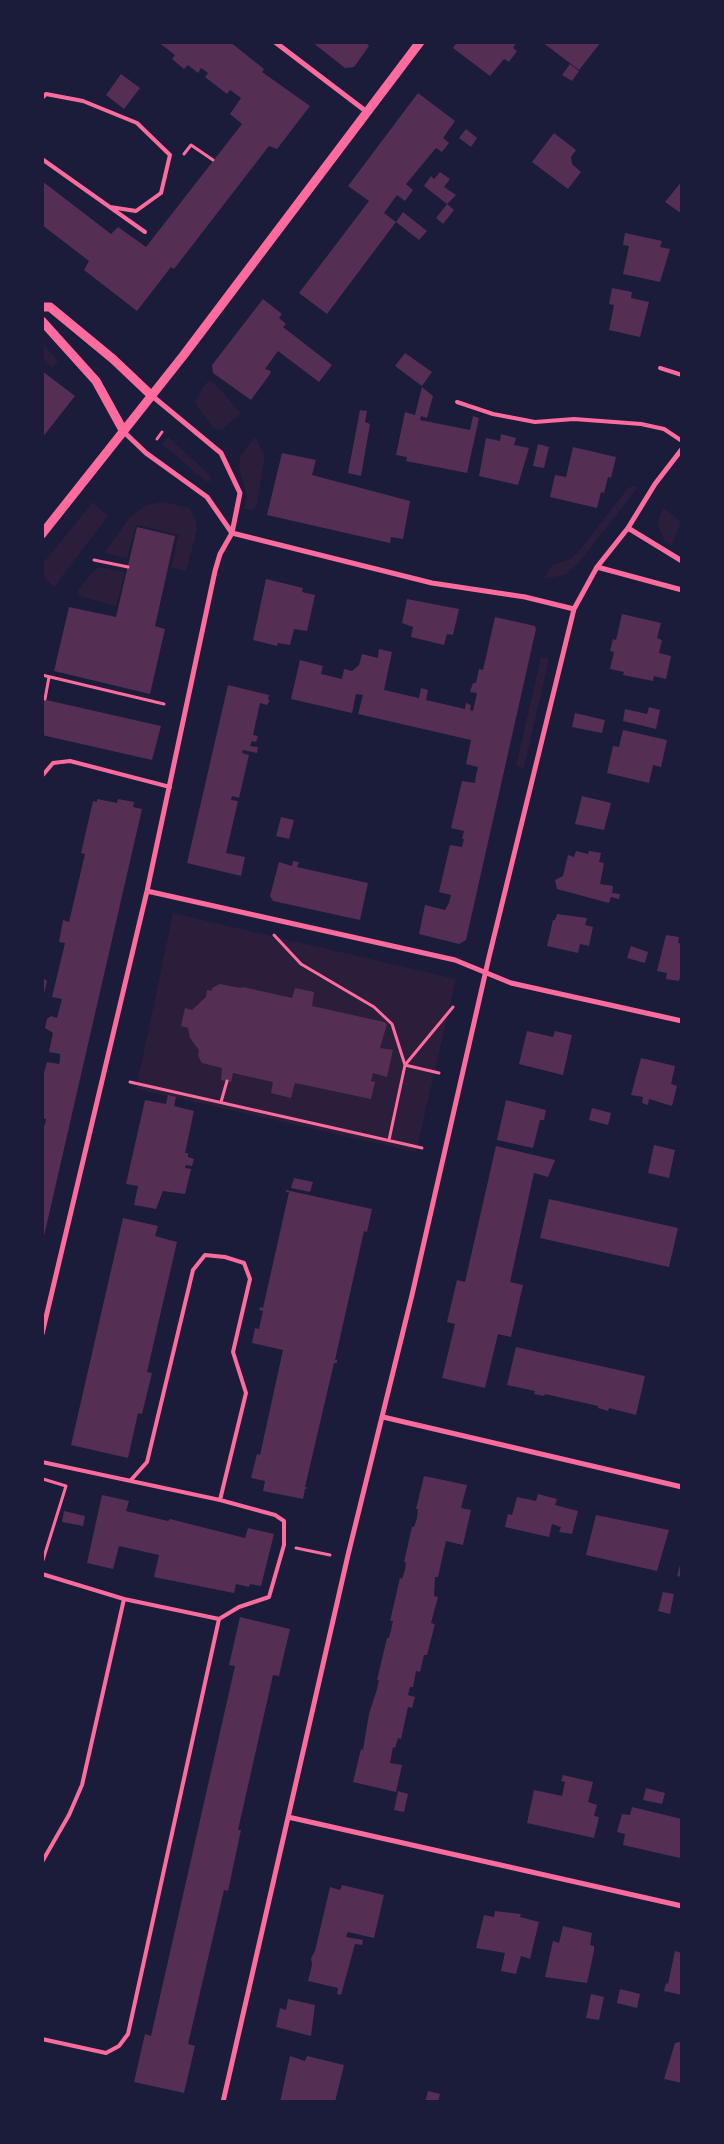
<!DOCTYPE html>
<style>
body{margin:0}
#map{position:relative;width:724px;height:2144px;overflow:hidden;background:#1b1b3a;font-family:Cabin,sans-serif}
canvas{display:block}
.frame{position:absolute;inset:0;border:44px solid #1b1b3a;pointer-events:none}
</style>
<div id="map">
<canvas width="724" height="2144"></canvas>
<div class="frame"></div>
</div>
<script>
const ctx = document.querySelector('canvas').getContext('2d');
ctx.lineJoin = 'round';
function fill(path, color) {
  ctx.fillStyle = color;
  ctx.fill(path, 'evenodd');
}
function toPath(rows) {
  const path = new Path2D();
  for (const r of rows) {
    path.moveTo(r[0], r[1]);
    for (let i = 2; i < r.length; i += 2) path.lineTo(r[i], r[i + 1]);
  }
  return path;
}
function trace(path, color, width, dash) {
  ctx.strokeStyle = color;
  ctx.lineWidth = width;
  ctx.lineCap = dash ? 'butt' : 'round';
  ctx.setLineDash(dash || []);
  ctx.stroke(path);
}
const green = toPath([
 [43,343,58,361,52,368,43,360],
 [209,380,216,385,241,413,222,430,213,428,195,403,201,390],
 [168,437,210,475,211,481,205,481,162,444],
 [255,437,265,456,257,506,252,510,244,509,247,497,239,468,240,456],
 [633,486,638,487,579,563,565,575,543,579,552,565,570,559,578,552,628,488],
 [93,502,108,516,54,587,43,576,43,563],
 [164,502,189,508,195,517,197,530,186,571,171,567,179,535,136,525,127,558,104,553,130,517,146,505],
 [664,508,681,522,672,545,665,542,658,525,661,512],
 [100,567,125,572,116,606,82,597,77,592,93,571],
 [541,657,549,659,524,768,516,766],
 [173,913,456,979,416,1152,136,1089]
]);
const building = toPath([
 [158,42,230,42,264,69,262,72,310,106,277,149,269,146,174,269,171,267,137,311,84,270,89,261,42,225,42,181,111,234,118,227,146,247,242,124,230,114,241,98,230,90,227,94,205,77,208,73,201,68,198,73,188,65,184,69,172,59,175,55],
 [312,42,365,42,369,46,354,67,345,68],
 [457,42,517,42,513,48,517,51,509,62,504,59,490,76,453,48],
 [542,42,601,42,579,70],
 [570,64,579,71,572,81,562,75],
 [121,74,140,88,124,109,106,95],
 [418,93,455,121,443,138,449,143,442,152,436,148,406,184,413,190,405,201,397,195,384,213,396,222,327,314,299,293,369,201,348,186],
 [466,129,477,138,471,147,459,138],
 [554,133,576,150,571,157,572,164,581,172,568,189,532,162],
 [440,172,450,179,444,187,456,195,447,204,424,186,431,176,434,179],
 [682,181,682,214,665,202],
 [447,204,454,210,443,224,436,218],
 [403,212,427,231,419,240,396,222],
 [625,233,662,241,660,247,670,249,660,282,623,274,629,246,623,245],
 [612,288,632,292,631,298,649,302,640,337,609,330,614,305,609,304],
 [263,299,282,314,279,318,286,324,283,327,332,365,319,382,278,351,265,369,271,371,270,374,251,400,213,373,212,365],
 [405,353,432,372,422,386,395,366],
 [42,371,75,396,42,438],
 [422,387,433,396,427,418,421,416,420,420,470,430,473,416,479,418,467,473,406,461,407,457,396,455,405,412,415,415],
 [360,410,367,411,365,422,370,424,361,476,348,473],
 [501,434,516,438,514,445,529,448,518,485,479,476,486,438,500,441],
 [538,444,549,447,544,468,533,466],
 [573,447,616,457,611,478,608,477,604,493,601,492,597,508,550,497,555,475,566,477],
 [282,453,316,460,312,475,410,501,403,539,391,537,390,543,267,515],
 [137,527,175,536,155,626,165,629,150,694,54,671,69,607,116,617],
 [266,579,303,588,302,592,315,595,307,631,294,629,290,645,278,643,277,646,253,640],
 [407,599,459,609,453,635,447,634,444,645,411,637,413,627,402,623],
 [622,614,661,623,657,638,662,640,659,653,671,656,666,679,654,676,653,681,623,675,624,672,610,669,614,652,610,651,613,639,616,640],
 [495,617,535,626,536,629,466,940,459,944,419,934,425,905,445,910,449,903,451,895,439,892,450,845,462,847,464,839,462,839,464,831,451,828,462,781,475,783,476,775,478,767,466,764,471,740,358,714,363,695,356,694,352,713,291,699,300,660,323,666,321,674,342,679,344,669,352,671,359,665,362,654,378,658,379,649,392,652,384,690,419,698,421,688,428,690,426,700,465,709,466,703,471,705,470,710,473,711,477,693,470,692,473,683,476,683,479,669,483,670],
 [228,685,269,695,268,700,270,700,267,705,260,703,253,735,258,736,256,742,252,741,250,746,258,747,257,753,243,750,242,753,249,755,239,798,232,796,231,800,238,801,226,853,245,857,241,876,187,863],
 [42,699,161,726,152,760,42,735],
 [649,707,660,710,656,729,623,721,625,709,647,714],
 [575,713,605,720,602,733,572,727],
 [623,730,667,740,661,767,653,765,649,783,607,773,613,746,619,747],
 [582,796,611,803,604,830,575,824],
 [97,799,117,803,118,799,134,802,133,807,142,809,44,1236,42,1235,42,1125,45,1125,46,1119,42,1118,42,1080,47,1062,59,1064,60,1060,60,1054,49,1052,53,1033,45,1028,47,1019,51,1016,57,1018,62,999,52,997,65,943,59,942,63,920,69,922,85,854,81,853,93,801,97,802],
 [281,817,294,820,289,839,276,836],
 [576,851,588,854,589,851,601,853,599,862,604,863,600,884,613,886,612,893,620,894,619,899,611,897,609,903,557,889,555,880,563,876,568,855,574,857],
 [293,861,299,862,297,867,368,883,360,920,273,901,270,896,279,862,292,866],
 [557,914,587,918,585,925,593,927,589,946,580,944,578,953,547,946,553,920,555,920],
 [666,935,679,937,678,943,682,944,682,970,679,981,666,979,667,973,657,971],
 [631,946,648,952,645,963,627,958],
 [42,977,47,981,44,994,42,993],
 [220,984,240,988,243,987,292,998,295,988,314,992,312,1006,384,1022,387,1024,380,1048,393,1050,387,1077,373,1073,371,1081,375,1082,371,1099,295,1083,291,1098,271,1093,273,1082,233,1073,231,1082,221,1080,222,1068,202,1063,198,1056,199,1050,190,1038,188,1028,181,1026,185,1008,192,1010,206,997,207,990,212,991,212,988],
 [527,1031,553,1037,555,1031,572,1035,563,1075,519,1064],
 [641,1058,675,1066,671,1084,677,1086,672,1106,649,1099,648,1105,642,1103,643,1097,631,1095],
 [168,1095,176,1097,174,1106,194,1111,185,1153,188,1153,188,1157,194,1159,192,1166,186,1165,185,1168,191,1169,185,1194,163,1191,156,1209,134,1205,138,1186,126,1184,145,1100,166,1104],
 [506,1100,546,1110,544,1120,540,1120,533,1148,497,1140],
 [592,1108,611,1113,608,1125,589,1120],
 [654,1145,675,1150,669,1178,648,1173],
 [496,1146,555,1160,548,1177,534,1173,510,1282,523,1285,511,1337,498,1334,485,1388,442,1378,455,1324,447,1322,457,1280,465,1282],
 [294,1178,313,1182,310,1192,291,1188],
 [286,1190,372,1209,367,1232,364,1231,335,1360,337,1360,337,1363,334,1363,305,1487,308,1488,305,1489,303,1499,263,1491,265,1481,251,1478,257,1454,260,1455,283,1350,252,1343,255,1328,259,1329,263,1311,259,1310,260,1307,263,1308,289,1192,286,1192],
 [549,1199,678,1228,669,1267,540,1238],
 [123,1218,158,1226,155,1236,177,1242,147,1372,152,1373,142,1414,138,1413,128,1458,71,1445],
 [516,1347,645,1376,636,1415,609,1408,608,1411,598,1408,598,1406,545,1394,544,1396,534,1394,535,1391,507,1385],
 [424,1476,467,1485,461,1508,471,1510,463,1545,446,1541,438,1577,435,1577,434,1596,438,1597,431,1623,435,1624,427,1655,424,1655,420,1672,416,1671,413,1687,410,1687,408,1695,415,1697,412,1708,408,1707,401,1739,398,1738,395,1748,393,1747,390,1763,402,1765,396,1792,353,1782,361,1749,363,1750,369,1714,377,1689,379,1680,377,1680,387,1638,389,1638,391,1630,393,1621,390,1621,400,1578,402,1579,405,1570,406,1562,404,1562,412,1527,414,1527,417,1518,418,1509,416,1509],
 [538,1494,557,1499,555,1505,578,1511,572,1534,559,1532,561,1527,552,1524,549,1537,505,1527,508,1514,512,1515,517,1497,536,1501],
 [102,1495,129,1501,126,1511,168,1521,170,1519,245,1538,248,1528,274,1534,261,1586,250,1584,249,1587,236,1584,234,1593,154,1577,159,1555,119,1546,113,1569,87,1563],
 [64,1511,85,1516,83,1526,62,1522],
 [596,1515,669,1530,657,1571,586,1555],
 [681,1561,682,1561,682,1577,677,1576],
 [663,1592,674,1594,670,1614,658,1611],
 [240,1617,290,1629,279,1676,273,1675,238,1830,241,1830,228,1891,224,1890,188,2044,195,2046,184,2093,134,2082,145,2034,151,2036,235,1666,229,1665],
 [563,1775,593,1782,588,1802,597,1805,594,1816,599,1817,594,1838,527,1823,534,1790,562,1796,565,1782,561,1781],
 [646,1788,665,1793,662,1804,643,1800],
 [398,1791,408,1794,404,1812,394,1810],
 [632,1807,682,1819,680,1858,623,1845,625,1834,617,1832,622,1814,630,1815],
 [342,1885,384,1895,374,1938,348,1932,346,1937,363,1940,362,1945,355,1944,341,1995,337,1994,338,1988,308,1981,312,1965,311,1958,315,1951,330,1887,340,1890],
 [495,1911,521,1914,520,1917,539,1922,530,1959,521,1956,516,1974,501,1971,505,1953,476,1948,484,1915,494,1917],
 [563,1926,592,1933,590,1945,594,1946,594,1951,587,1983,545,1977,553,1941,559,1943],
 [675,1951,682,1953,682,1995,664,1991,666,1983,668,1984],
 [620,1989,640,1994,637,2008,617,2003],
 [591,1994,604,1997,599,2020,586,2018],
 [288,1999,315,2005,311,2036,276,2027,280,2008,286,2010],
 [680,2042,682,2043,682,2083,664,2079,675,2043],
 [290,2056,305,2061,307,2056,344,2065,335,2102,280,2102],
 [428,2091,440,2094,438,2102,425,2102]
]);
const path = toPath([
 [184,154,191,145,213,160],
 [157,439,162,432],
 [94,560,128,567],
 [42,675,164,704],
 [45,699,49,677],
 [274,935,301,964,374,1007,392,1024,405,1065],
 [405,1065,439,1073],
 [130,1082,422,1148],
 [221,1102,227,1081],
 [389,1140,405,1065,453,1007],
 [43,1479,66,1486,43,1560],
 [296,1548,330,1555]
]);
const service = toPath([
 [42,98,46,94,83,101,137,123,170,155,161,193,136,211,110,207],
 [42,159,145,232],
 [660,368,682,375],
 [457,402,493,414,535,422,574,419,641,424,664,429,682,441],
 [42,776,53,763,70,761,170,787],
 [42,1462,220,1500,246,1393,233,1352,250,1279,244,1263,225,1257,205,1255,193,1270,147,1462,131,1480],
 [42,1574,124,1599],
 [42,1862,69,1815,82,1785,124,1599,219,1619,239,1607,269,1597,284,1545,284,1521,275,1515,220,1500],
 [42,2039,106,2053,119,2046,128,2034,219,1619]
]);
const minor = toPath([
 [275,42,367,112],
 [123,431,146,453,207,497,232,533],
 [628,528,682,561],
 [232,533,432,583,525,597,574,609],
 [597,567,682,590],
 [147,891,455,960,511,983,682,1021],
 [42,1334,147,891,215,571,220,554,232,533,240,493,221,453,151,395],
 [383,1417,682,1487],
 [288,1817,682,1906],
 [223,2102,348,1555,412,1295,489,957,574,609,597,567,628,528,655,484,682,449]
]);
const tertiary = toPath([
 [42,307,50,307,113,359,151,395],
 [42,321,96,381,123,430],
 [42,534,183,356,420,42]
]);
fill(green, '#2a1e3b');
fill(building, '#542f53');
trace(path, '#ff6b9d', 3);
trace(service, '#ff6b9d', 4);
trace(minor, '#ff6b9d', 5);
trace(tertiary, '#ff6b9d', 9);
</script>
